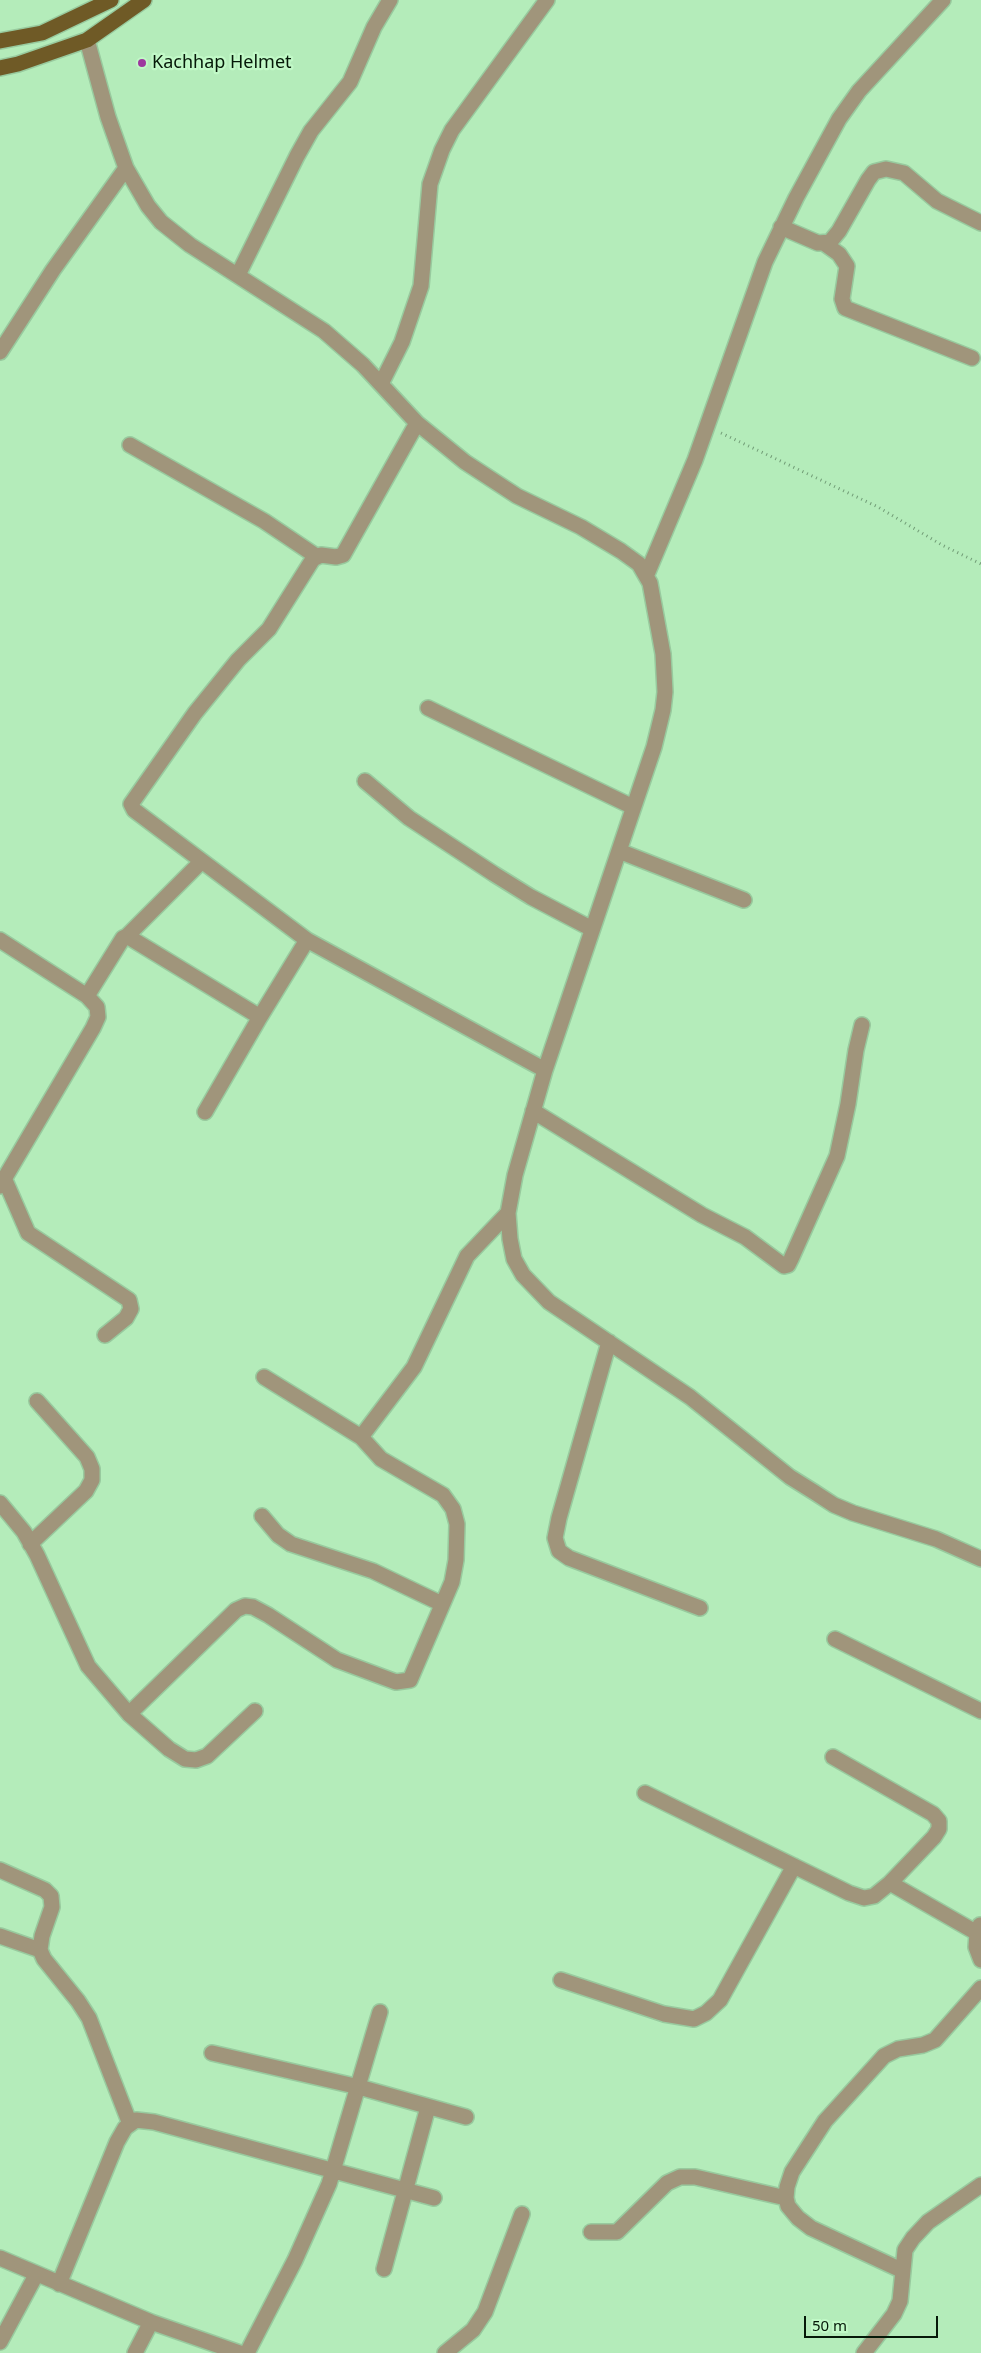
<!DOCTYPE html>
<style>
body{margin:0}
#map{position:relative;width:981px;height:2353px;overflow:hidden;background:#b4ecba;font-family:"Noto Sans",sans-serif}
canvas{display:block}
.scale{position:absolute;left:804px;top:2316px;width:134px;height:22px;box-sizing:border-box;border:2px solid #051908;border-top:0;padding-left:6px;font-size:15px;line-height:18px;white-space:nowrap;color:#051908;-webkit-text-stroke:4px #c1f9c7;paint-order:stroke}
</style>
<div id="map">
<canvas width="981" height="2353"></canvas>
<div class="scale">50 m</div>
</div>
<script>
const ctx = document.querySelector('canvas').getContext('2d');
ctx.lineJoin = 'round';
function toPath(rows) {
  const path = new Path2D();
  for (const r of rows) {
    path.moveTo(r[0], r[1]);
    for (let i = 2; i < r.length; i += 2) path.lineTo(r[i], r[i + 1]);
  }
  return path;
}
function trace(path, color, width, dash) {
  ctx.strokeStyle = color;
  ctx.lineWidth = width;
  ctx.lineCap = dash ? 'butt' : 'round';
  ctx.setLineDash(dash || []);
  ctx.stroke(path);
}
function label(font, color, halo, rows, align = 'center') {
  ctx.font = font + ' "Noto Sans",sans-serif';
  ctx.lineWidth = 4.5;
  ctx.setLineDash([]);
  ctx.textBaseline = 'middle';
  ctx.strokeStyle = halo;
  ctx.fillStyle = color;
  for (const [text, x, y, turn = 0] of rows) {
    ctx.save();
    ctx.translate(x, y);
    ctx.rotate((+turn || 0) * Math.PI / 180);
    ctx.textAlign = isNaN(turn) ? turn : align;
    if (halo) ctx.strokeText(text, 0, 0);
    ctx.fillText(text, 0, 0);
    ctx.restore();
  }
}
const path = toPath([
 [721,433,878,507,942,545,981,564]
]);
const minor = toPath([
 [87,40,108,117,126,168,148,206,161,222,190,245,324,331,363,365,417,423,465,462,517,496,581,527,621,551,639,564,650,583,663,654,665,692,663,710,654,747,545,1070,515,1175,508,1213,510,1239,514,1259,523,1275,549,1302,690,1397,790,1477,814,1492,834,1505,853,1513,936,1539,981,1559],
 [781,227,818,243,830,242,839,231,868,180,874,172,886,169,904,173,937,201,981,223],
 [825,244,839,254,847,266,842,299,845,308,972,358],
 [238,275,297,156,311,131,350,82,374,27,390,0],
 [0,352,53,270,126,168],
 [381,384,402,342,421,286,430,184,442,150,452,130,547,0],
 [130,445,264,521,316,556],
 [647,574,695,460,765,262,796,198,839,119,859,91,943,0],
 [428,708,633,807],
 [365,781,409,818,494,874,531,897,592,929],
 [619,851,744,900],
 [127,936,202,861],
 [0,940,87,996,97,1007,98,1017,93,1028,0,1186],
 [307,940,134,810,131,804,195,713,238,660,269,629,313,559,321,555,336,557,343,555,417,423],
 [87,996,123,938,127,936,260,1017,307,940,545,1070],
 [533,1111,702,1215,745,1237,784,1266,788,1265,791,1259,837,1156,848,1104,856,1050,862,1025],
 [205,1112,260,1017],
 [4,1178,28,1233,129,1300,131,1309,126,1318,105,1335],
 [609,1342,559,1518,555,1538,559,1551,569,1558,700,1608],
 [264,1377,361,1437,414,1367,467,1256,508,1213],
 [0,1503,24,1532,37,1555,88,1666,129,1714,169,1749,185,1759,196,1760,207,1756,255,1711],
 [262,1516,278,1535,291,1544,373,1571,442,1604],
 [30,1544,86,1491,92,1480,92,1469,87,1457,37,1401],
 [835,1639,981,1711],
 [129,1714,236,1610,245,1606,253,1607,268,1615,337,1660,396,1682,410,1680,452,1582,456,1560,457,1524,453,1509,443,1495,381,1459,361,1437],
 [833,1757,933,1814,939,1821,939,1829,934,1837,890,1883],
 [645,1793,849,1893,864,1898,874,1896,890,1883,977,1933],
 [0,1870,45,1890,51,1896,52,1907,42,1936,40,1950,44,1959,78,2001,89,2018,130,2124],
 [980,1925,977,1933,976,1947,981,1960],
 [0,1936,40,1950],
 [561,1980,664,2014,694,2019,706,2013,720,2000,794,1866],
 [212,2053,359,2087,466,2117],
 [591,2232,617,2232,667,2183,680,2177,695,2177,786,2198],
 [0,2258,151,2322,240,2353],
 [384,2269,428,2107],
 [901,2270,811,2228,798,2218,788,2206,786,2198,787,2187,792,2172,825,2121,875,2066,884,2056,898,2049,923,2045,935,2040,981,1988],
 [59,2284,117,2142,125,2128,136,2120,154,2122,434,2198],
 [0,2342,36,2275],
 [135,2353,151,2322],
 [247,2353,295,2260,329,2184,380,2012],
 [445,2353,473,2330,485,2312,522,2214],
 [864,2353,894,2314,900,2301,905,2250,913,2238,928,2222,981,2185]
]);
const major = toPath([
 [0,41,42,33,111,0],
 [0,68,18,64,87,40,144,0]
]);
const markers = [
 [142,63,5,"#9d389e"]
];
const poiNames = [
 ["Kachhap Helmet",152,63]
];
trace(minor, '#98ca9e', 18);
trace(major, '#98ca9e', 18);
trace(path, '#719c76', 3, [1, 4]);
trace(minor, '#a0957b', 15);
trace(major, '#6f5a26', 15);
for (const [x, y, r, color] of markers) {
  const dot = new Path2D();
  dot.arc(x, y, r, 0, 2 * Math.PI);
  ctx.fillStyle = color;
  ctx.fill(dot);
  trace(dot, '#c1f9c7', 2);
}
label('18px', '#051908', '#c1f9c7', poiNames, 'left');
</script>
